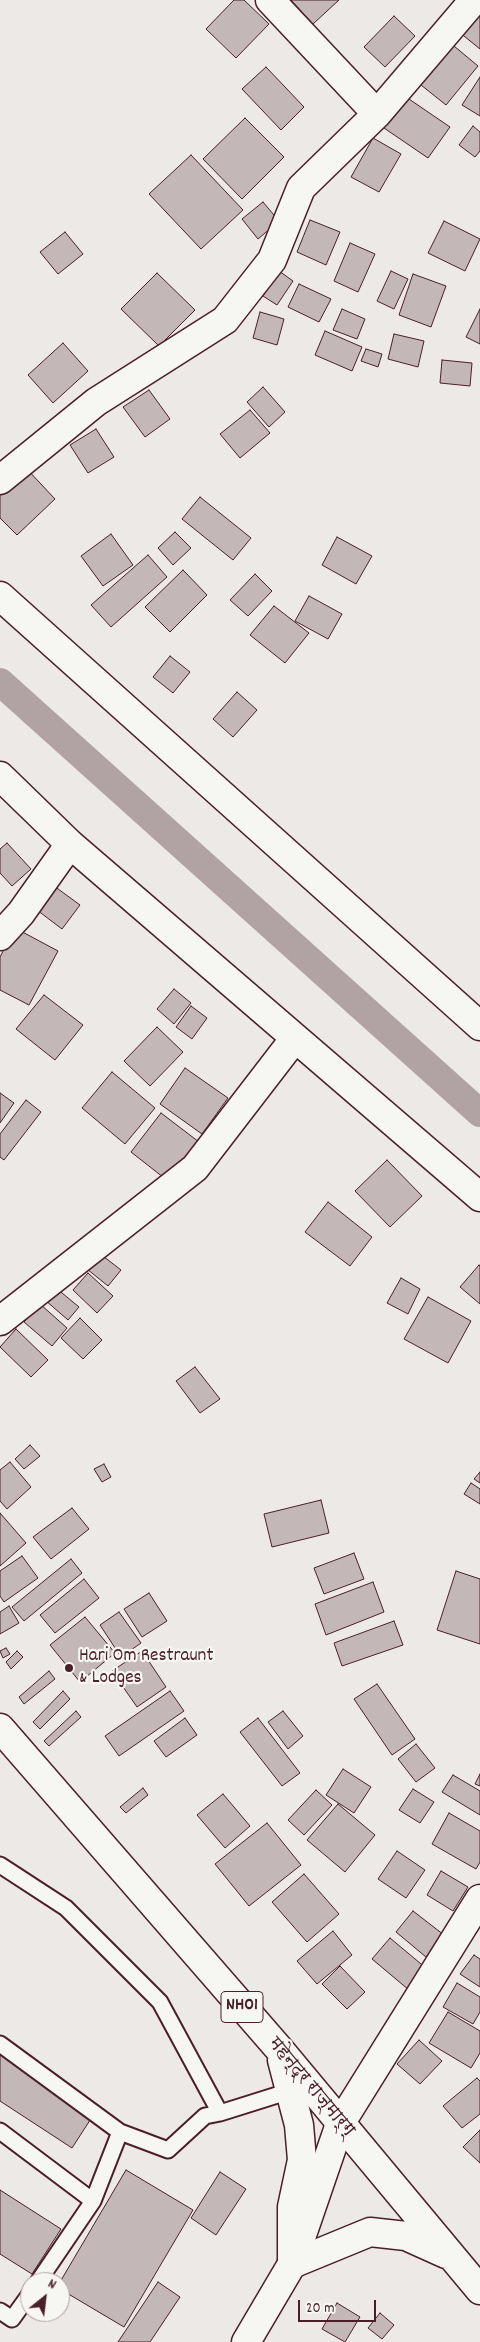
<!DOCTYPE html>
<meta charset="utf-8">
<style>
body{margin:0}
#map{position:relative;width:480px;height:2342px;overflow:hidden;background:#ece9e6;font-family:Dekko,sans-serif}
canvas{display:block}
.north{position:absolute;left:20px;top:2272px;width:50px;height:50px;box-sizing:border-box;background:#f6f6f2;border:1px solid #b1a0a2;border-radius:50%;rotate:29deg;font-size:14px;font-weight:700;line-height:20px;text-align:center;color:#4a1f2b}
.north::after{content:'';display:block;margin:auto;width:18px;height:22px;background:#4a1f2b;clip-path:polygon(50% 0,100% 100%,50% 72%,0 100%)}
.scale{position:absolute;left:298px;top:2300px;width:78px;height:22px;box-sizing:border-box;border:2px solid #4a1f2b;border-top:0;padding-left:6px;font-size:15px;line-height:18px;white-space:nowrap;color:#4a1f2b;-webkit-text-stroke:4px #f6f6f2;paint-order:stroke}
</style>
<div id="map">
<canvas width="480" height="2342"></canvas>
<div class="north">N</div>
<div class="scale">20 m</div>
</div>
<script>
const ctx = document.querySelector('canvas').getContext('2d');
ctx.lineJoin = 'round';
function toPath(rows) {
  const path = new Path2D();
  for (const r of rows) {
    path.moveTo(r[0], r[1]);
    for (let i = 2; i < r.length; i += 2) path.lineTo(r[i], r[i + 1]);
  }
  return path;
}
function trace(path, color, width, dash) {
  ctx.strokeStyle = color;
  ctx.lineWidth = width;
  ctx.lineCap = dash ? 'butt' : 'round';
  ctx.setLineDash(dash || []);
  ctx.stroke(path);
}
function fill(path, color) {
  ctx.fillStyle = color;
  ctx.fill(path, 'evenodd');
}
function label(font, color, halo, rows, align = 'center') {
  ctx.font = font + ' Dekko,"Playpen Sans Deva",sans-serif';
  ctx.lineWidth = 4.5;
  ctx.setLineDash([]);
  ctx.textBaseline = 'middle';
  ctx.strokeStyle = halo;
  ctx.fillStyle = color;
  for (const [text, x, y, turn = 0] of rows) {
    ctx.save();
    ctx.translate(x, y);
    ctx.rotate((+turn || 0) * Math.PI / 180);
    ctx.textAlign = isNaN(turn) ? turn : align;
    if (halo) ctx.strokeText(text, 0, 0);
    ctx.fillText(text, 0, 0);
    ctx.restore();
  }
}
const canal = toPath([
 [0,682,480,1113]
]);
const building = toPath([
 [234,0,244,0,269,24,236,58,206,29,234,0],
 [291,0,339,0,313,24,291,0],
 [480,5,480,49,459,32,480,5],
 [394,16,415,36,385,67,364,47,394,16],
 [448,41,478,66,446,105,416,81,448,41],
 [266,67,304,107,281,130,242,89,266,67],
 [480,77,480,116,462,105,480,77],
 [406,97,450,127,428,158,384,128,406,97],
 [245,118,284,157,242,199,203,159,245,118],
 [473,126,480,132,480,151,475,157,459,145,473,126],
 [373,138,401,154,379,192,351,177,373,138],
 [191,155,243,210,201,249,149,194,191,155],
 [263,202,279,221,258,239,242,219,263,202],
 [310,220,340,232,326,265,297,252,310,220],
 [444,221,480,239,465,271,428,253,444,221],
 [65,232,83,254,58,274,40,252,65,232],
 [350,243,375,254,358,292,334,281,350,243],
 [279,271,293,281,277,305,263,296,279,271],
 [391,271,408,279,394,309,377,301,391,271],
 [157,273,195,310,159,346,121,309,157,273],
 [413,274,446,286,431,327,399,315,413,274],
 [299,284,331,299,319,322,288,307,299,284],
 [342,309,365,319,357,339,333,330,342,309],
 [480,309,480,344,466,337,480,309],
 [260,312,284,319,277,345,253,338,260,312],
 [325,331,362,347,352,371,315,355,325,331],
 [394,334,424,341,418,367,388,359,394,334],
 [63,343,88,371,53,403,28,375,63,343],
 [366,349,382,354,378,367,361,361,366,349],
 [442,360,472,363,470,386,440,383,442,360],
 [263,387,285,412,269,427,247,402,263,387],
 [149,390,170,419,145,437,123,407,149,390],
 [250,410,270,433,240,458,220,434,250,410],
 [96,429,114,457,88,473,70,445,96,429],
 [25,467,55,499,17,535,0,518,0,491,25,467],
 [200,497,251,538,233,560,182,519,200,497],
 [175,532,191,548,173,565,158,548,175,532],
 [111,534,133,565,103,586,81,556,111,534],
 [337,537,372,556,356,584,322,565,337,537],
 [148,555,167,577,111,627,91,605,148,555],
 [183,570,207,595,170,632,145,607,183,570],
 [255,574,272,591,248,616,230,600,255,574],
 [309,596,342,614,328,639,295,621,309,596],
 [274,606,309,633,285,663,250,635,274,606],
 [170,656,190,672,173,693,153,677,170,656],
 [237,692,257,710,233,737,213,719,237,692],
 [7,843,31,869,12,886,0,873,0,849,7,843],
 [50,883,80,905,62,929,33,907,50,883],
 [15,928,58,951,29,1005,0,990,0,957,15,928],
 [174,989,191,1003,174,1024,157,1009,174,989],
 [44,995,83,1025,55,1060,16,1029,44,995],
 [191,1006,207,1018,192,1039,176,1027,191,1006],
 [157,1027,183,1052,150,1086,124,1061,157,1027],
 [185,1068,228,1098,202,1134,160,1104,185,1068],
 [112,1072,155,1108,125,1144,82,1108,112,1072],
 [0,1093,14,1103,0,1123,0,1093],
 [26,1100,41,1112,4,1160,0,1157,0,1134,26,1100],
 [161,1113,199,1142,168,1181,131,1152,161,1113],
 [387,1160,422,1196,390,1227,355,1191,387,1160],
 [328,1202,372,1237,350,1266,305,1232,328,1202],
 [99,1253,121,1270,108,1286,87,1269,99,1253],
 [479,1265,480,1266,480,1304,460,1287,479,1265],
 [88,1273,113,1296,97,1313,73,1290,88,1273],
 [401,1278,420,1289,408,1314,387,1303,401,1278],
 [56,1288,79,1307,68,1320,45,1300,56,1288],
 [428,1297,471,1321,448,1363,404,1339,428,1297],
 [40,1304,67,1328,52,1346,24,1322,40,1304],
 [80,1318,102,1340,83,1359,61,1338,80,1318],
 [16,1329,48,1360,31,1377,0,1347,16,1329],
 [195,1367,220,1399,200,1413,176,1381,195,1367],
 [30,1445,40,1456,24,1469,15,1459,30,1445],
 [10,1462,31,1487,7,1509,0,1501,0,1470,10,1462],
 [104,1464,111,1477,102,1482,94,1469,104,1464],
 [480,1472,480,1483,474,1479,480,1472],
 [471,1483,480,1489,480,1504,464,1494,471,1483],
 [321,1500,329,1533,272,1547,264,1514,321,1500],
 [72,1508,89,1529,51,1559,33,1537,72,1508],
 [0,1513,26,1543,0,1566,0,1513],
 [354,1553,364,1579,324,1594,314,1568,354,1553],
 [22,1556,38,1578,4,1602,0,1596,0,1571,22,1556],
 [71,1559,82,1573,24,1621,12,1607,71,1559],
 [456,1571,480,1579,480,1644,437,1630,456,1571],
 [84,1579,99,1598,55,1633,40,1615,84,1579],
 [373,1582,384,1612,326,1635,315,1604,373,1582],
 [149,1593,167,1621,142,1637,124,1609,149,1593],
 [9,1606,19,1623,0,1634,0,1612,9,1606],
 [119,1612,141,1643,121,1657,100,1625,119,1612],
 [85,1617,115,1653,80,1682,50,1645,85,1617],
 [394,1621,403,1645,342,1666,334,1643,394,1621],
 [6,1648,10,1654,3,1658,0,1651,6,1648],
 [17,1651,23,1657,11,1669,6,1662,17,1651],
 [142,1651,166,1687,137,1707,112,1671,142,1651],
 [49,1671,55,1679,24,1704,19,1697,49,1671],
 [377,1684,415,1739,392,1755,354,1699,377,1684],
 [63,1691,70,1699,40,1729,33,1722,63,1691],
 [170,1691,184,1711,119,1756,105,1736,170,1691],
 [76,1711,81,1717,49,1746,44,1741,76,1711],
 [283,1711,303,1736,288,1749,268,1722,283,1711],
 [185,1718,197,1735,166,1757,154,1741,185,1718],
 [258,1718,300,1773,282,1786,240,1732,258,1718],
 [416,1744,435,1768,416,1782,398,1759,416,1744],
 [343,1769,371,1787,354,1813,326,1795,343,1769],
 [480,1774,480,1786,475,1784,480,1774],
 [453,1775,480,1791,480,1815,442,1792,453,1775],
 [143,1788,148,1795,126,1813,120,1807,143,1788],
 [413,1789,434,1802,420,1823,399,1810,413,1789],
 [316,1790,332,1805,304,1835,288,1820,316,1790],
 [223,1794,250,1826,225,1848,197,1815,223,1794],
 [338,1804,375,1835,345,1872,307,1840,338,1804],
 [449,1813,480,1831,480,1862,476,1869,432,1844,449,1813],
 [267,1823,301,1865,249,1906,215,1864,267,1823],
 [397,1851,425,1870,406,1898,378,1879,397,1851],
 [441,1871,468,1887,453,1911,427,1895,441,1871],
 [304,1874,339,1914,307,1942,272,1902,304,1874],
 [413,1911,444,1935,426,1957,396,1932,413,1911],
 [333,1931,352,1955,317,1984,297,1961,333,1931],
 [390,1938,427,1969,409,1990,372,1959,390,1938],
 [474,1955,480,1959,480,1987,460,1974,474,1955],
 [340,1966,365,1992,347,2009,322,1984,340,1966],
 [457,1983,480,1997,480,2012,473,2024,443,2007,457,1983],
 [448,2012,480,2031,480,2053,471,2068,429,2043,448,2012],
 [419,2040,442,2061,420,2084,397,2064,419,2040],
 [0,2053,94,2114,72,2148,0,2101,0,2053],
 [477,2078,480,2081,480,2114,462,2128,443,2106,477,2078],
 [480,2130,480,2163,463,2147,480,2130],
 [126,2170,193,2210,124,2327,60,2289,60,2282,126,2170],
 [220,2172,246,2189,216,2235,191,2218,220,2172],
 [0,2190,61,2229,32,2274,0,2254,0,2190],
 [158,2282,180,2297,150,2342,118,2342,158,2282],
 [337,2303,360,2317,345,2342,322,2329,337,2303],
 [380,2313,394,2325,382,2339,368,2328,380,2313]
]);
const service = toPath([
 [0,1865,66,1908,160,2002,220,2113,290,2091],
 [0,2044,120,2132,168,2150,205,2116,220,2113],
 [0,2131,93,2201,38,2282],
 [93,2201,120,2132],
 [0,2311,12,2319,30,2294]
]);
const minor = toPath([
 [270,0,377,114],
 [0,480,96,402,225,320,272,260,301,188,377,114,474,0],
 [0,596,480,1026],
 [0,776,70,844,480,1197],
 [0,936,21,913,70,844],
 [0,1321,195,1168,295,1038],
 [246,2342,292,2264,340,2124,480,1899]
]);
const trunk = toPath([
 [0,1728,280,2050,480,2290],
 [282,2060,299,2125,302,2160,292,2207,292,2264,370,2232,406,2236,446,2254]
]);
const markers = [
 [69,1668,5,"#4a1f2b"]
];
const shields = [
 [242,2007,42]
];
const shieldNames = [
 ["NH01",242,2007]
];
const poiNames = [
 ["Hari Om Restraunt",79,1657],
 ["& Lodges",79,1679]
];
const streetNames = [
 ["महेन्द्र राज्मार्ग्",310,2088,50]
];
trace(canal, '#b1a2a3', 28);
fill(building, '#c4b7b7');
trace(building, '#4a1f2b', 1);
trace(service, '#4a1f2b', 19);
trace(minor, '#4a1f2b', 31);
trace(trunk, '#4a1f2b', 31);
trace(service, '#f6f6f2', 15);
trace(minor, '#f6f6f2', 28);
trace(trunk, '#f6f6f2', 28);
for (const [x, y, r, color] of markers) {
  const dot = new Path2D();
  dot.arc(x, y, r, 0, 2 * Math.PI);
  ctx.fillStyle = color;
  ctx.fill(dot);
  trace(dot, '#f6f6f2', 2);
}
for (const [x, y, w] of shields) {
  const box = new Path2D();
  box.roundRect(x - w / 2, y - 15.5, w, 31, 4);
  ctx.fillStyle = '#f6f6f2';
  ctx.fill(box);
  trace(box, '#4a1f2b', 1);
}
label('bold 18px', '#4a1f2b', null, shieldNames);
label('19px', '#4a1f2b', '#f6f6f2', poiNames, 'left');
label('19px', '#4a1f2b', '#f6f6f2', streetNames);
</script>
